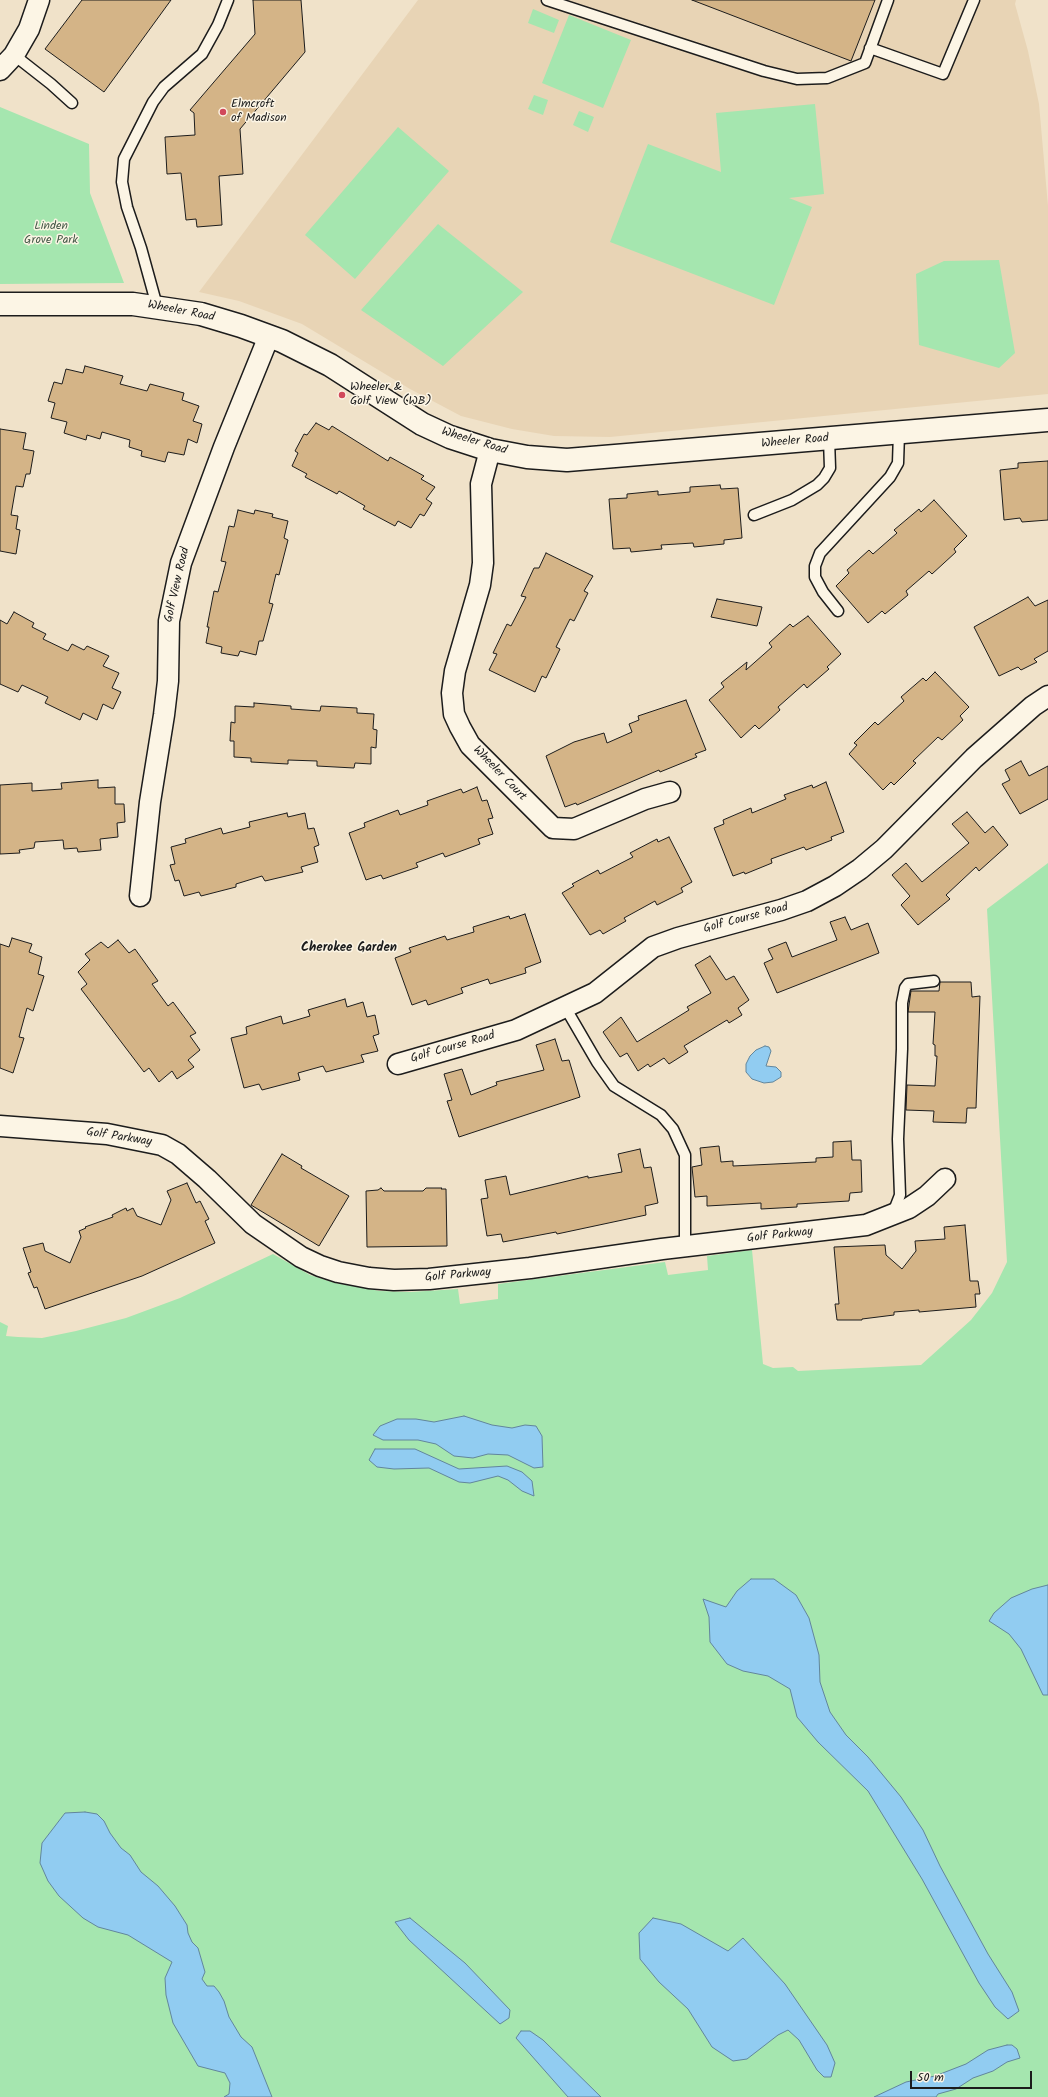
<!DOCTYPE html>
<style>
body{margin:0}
#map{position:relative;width:1048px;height:2097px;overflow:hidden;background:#f0e2c9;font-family:Kalam,sans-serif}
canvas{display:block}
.scale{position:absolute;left:910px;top:2071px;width:122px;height:18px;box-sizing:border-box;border:2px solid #1c1c1c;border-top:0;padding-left:5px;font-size:12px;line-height:14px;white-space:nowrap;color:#1c1c1c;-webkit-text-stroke:3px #fcf5e5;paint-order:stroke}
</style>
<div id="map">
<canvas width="1048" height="2097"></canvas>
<div class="scale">50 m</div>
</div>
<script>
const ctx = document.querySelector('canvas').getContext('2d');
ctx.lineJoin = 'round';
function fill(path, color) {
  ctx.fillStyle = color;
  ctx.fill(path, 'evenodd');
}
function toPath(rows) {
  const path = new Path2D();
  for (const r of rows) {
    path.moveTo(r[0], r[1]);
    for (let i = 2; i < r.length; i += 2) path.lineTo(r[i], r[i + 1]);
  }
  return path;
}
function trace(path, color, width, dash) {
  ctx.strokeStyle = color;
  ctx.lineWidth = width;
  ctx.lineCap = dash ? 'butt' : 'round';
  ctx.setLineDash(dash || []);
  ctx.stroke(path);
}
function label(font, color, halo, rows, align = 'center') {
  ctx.font = font + ' Kalam,sans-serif';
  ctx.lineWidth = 3;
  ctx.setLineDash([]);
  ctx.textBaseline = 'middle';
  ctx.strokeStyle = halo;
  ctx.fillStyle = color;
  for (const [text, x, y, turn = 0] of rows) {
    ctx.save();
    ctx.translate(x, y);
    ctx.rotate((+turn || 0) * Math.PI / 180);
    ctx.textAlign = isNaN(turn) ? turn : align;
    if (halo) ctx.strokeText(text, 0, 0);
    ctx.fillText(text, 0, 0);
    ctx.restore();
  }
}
const built = toPath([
 [418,0,1016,0,1015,4,1028,51,1039,104,1048,206,1048,394,610,437,554,436,512,429,461,416,410,389,302,324,239,301,199,292]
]);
const green = toPath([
 [533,9,559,20,554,33,528,23],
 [569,15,631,40,603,108,542,83],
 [534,95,548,100,543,115,528,109],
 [815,104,824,194,789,198,812,207,774,305,610,242,648,144,721,172,716,113],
 [0,107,89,144,90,193,124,283,0,284],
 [579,111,594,117,588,132,573,125],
 [398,127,449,171,355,279,305,235],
 [438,224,523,292,443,366,361,310],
 [999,260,1015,353,999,368,919,345,916,274,944,261],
 [1048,863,1048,2097,0,2097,0,1322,8,1326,6,1336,18,1337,42,1338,76,1331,126,1318,180,1298,273,1254,310,1275,335,1283,380,1291,410,1292,458,1289,460,1304,498,1299,498,1284,665,1262,668,1275,708,1270,707,1256,752,1250,763,1364,773,1368,793,1367,798,1371,921,1365,971,1320,992,1293,1007,1262,987,909]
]);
const water = toPath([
 [765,1046,769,1047,771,1051,766,1066,776,1067,781,1072,781,1077,773,1082,764,1083,752,1079,746,1072,746,1064,750,1056,756,1050,765,1046],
 [464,1416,492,1425,512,1428,525,1425,536,1426,542,1436,543,1467,534,1468,508,1455,488,1454,473,1458,454,1456,436,1444,418,1440,383,1440,373,1435,380,1426,397,1419,416,1419,434,1422,464,1416],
 [375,1449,415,1449,459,1469,507,1466,522,1472,532,1481,534,1496,522,1491,508,1480,498,1476,470,1483,459,1482,429,1468,394,1469,377,1467,369,1460,375,1449],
 [751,1579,774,1579,796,1595,809,1618,819,1655,820,1682,830,1712,846,1735,868,1757,901,1797,923,1830,940,1866,988,1954,1012,1992,1019,2011,1008,2019,995,2007,979,1983,922,1879,868,1791,818,1742,797,1717,790,1689,768,1676,743,1671,727,1664,710,1642,709,1617,703,1599,726,1607,737,1591,751,1579],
 [1048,1585,1048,1695,1043,1695,1021,1649,1009,1634,989,1621,994,1613,1011,1598,1032,1589,1048,1585],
 [85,1812,97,1814,104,1821,110,1833,121,1848,130,1855,141,1872,158,1886,175,1906,187,1925,188,1933,192,1942,198,1948,205,1972,202,1979,207,1986,214,1986,219,1992,224,2001,229,2017,241,2037,252,2047,272,2097,224,2097,229,2094,230,2083,225,2073,198,2066,173,2023,166,1995,165,1978,172,1962,128,1935,98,1927,83,1918,59,1896,48,1881,40,1863,42,1843,65,1813,85,1812],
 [410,1918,465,1963,510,2010,509,2018,500,2024,409,1940,395,1922,410,1918],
 [653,1918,681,1924,728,1951,743,1938,785,1984,827,2045,835,2063,831,2077,824,2077,817,2070,799,2040,788,2030,778,2035,747,2059,733,2061,712,2047,688,2009,659,1982,640,1959,639,1933,653,1918],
 [521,2031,530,2031,543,2040,601,2097,568,2097,516,2038,521,2031],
 [1007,2045,1012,2045,1017,2049,1020,2058,1007,2062,993,2071,973,2078,956,2089,938,2094,936,2097,874,2097,906,2082,935,2076,966,2064,988,2050,1007,2045]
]);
const building = toPath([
 [82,0,171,0,104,92,45,49,82,0],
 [253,0,301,0,305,52,240,129,243,174,219,176,222,225,197,227,196,219,186,220,181,173,167,174,165,137,195,135,194,113,190,110,255,34,253,0],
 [692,0,875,0,851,61,692,0],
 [85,366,123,376,120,384,147,391,150,384,184,393,182,400,199,406,193,421,202,424,197,443,188,439,184,455,168,452,165,462,141,456,142,451,129,447,130,440,102,432,100,439,87,435,86,440,64,433,67,422,51,418,55,403,48,401,54,382,62,384,66,369,83,373,85,366],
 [316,423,329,430,332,426,388,461,390,457,424,476,421,479,435,487,426,499,432,503,424,516,420,514,411,528,398,521,395,526,363,509,365,506,339,491,337,494,305,477,307,474,292,466,298,453,295,451,304,434,307,435,316,423],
 [0,429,26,433,23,449,34,451,30,474,26,474,23,487,16,486,11,515,18,516,16,529,20,530,16,554,0,551,0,429],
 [1048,461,1048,520,1022,522,1020,518,1004,520,1000,470,1018,468,1018,463,1048,461],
 [720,485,721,489,738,488,742,538,724,540,724,544,694,547,693,543,661,545,662,549,631,552,630,548,613,549,609,499,627,498,627,494,658,491,658,495,690,492,690,487,720,485],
 [934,500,967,536,954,549,956,552,932,574,929,571,906,591,908,595,885,614,882,611,868,623,836,586,849,573,847,570,869,550,873,554,897,533,894,530,919,509,921,512,934,500],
 [238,510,254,514,255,510,273,514,272,517,288,521,284,538,288,540,279,575,276,574,269,603,273,604,263,641,259,641,256,655,240,651,238,656,221,653,222,647,206,643,209,627,207,627,214,591,218,592,226,562,221,561,229,526,234,527,238,510],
 [546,553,593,576,584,591,588,593,574,621,570,619,556,647,560,649,546,678,542,676,535,692,489,670,497,654,493,653,507,624,511,626,526,597,521,596,534,568,539,568,546,553],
 [1028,597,1035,606,1048,600,1048,651,1034,659,1037,662,1021,670,1018,667,999,676,974,627,1028,597],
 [717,599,762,607,757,626,711,617,717,599],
 [14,612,34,623,32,627,46,634,43,639,68,651,72,644,84,650,87,646,109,656,103,666,119,673,112,688,121,692,113,709,103,704,97,720,83,713,80,720,45,703,48,697,22,685,18,692,0,684,0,620,7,624,14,612],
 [808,616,841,654,827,667,829,669,807,688,804,684,778,707,780,710,759,729,755,725,741,738,709,700,724,687,721,683,747,662,746,670,772,647,769,643,790,624,793,627,808,616],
 [935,672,969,707,960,716,963,720,942,740,938,737,913,761,916,763,894,785,891,782,883,790,849,754,857,745,854,743,875,722,878,725,904,701,901,697,923,678,926,681,935,672],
 [686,700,706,750,695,754,697,757,660,772,659,770,577,805,576,803,565,807,546,756,574,742,604,733,607,743,632,732,629,724,639,720,638,716,686,700],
 [254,703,291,706,291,709,320,711,321,706,357,708,357,713,374,714,373,729,377,730,376,748,371,747,371,764,355,763,354,768,317,766,317,761,288,760,288,764,251,762,251,758,234,757,234,741,230,741,231,722,235,723,235,706,254,707,254,703],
 [1021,761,1029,776,1048,766,1048,799,1020,814,1002,784,1010,780,1005,770,1021,761],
 [98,780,98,788,115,787,115,804,124,804,125,822,117,823,118,837,100,839,101,850,78,852,77,848,64,849,63,840,35,842,34,848,19,850,20,853,0,854,0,785,32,783,32,791,62,789,61,783,98,780],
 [826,782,844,832,831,837,832,840,806,850,804,847,771,859,772,863,745,874,744,872,733,876,714,828,724,824,723,820,751,808,752,813,786,799,784,795,812,785,813,788,826,782],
 [477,787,482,801,487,800,493,818,488,819,493,834,478,839,480,844,445,857,443,853,416,863,418,867,383,879,381,875,366,880,349,833,365,827,364,823,398,810,400,815,428,805,427,801,461,789,463,793,477,787],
 [967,812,985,833,993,826,1008,845,979,871,976,867,946,895,950,899,918,925,901,905,910,896,892,875,906,863,922,882,969,843,952,824,967,812],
 [287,813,288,817,305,813,308,829,314,828,319,845,314,847,318,862,301,867,303,872,265,881,262,876,236,884,236,887,201,896,199,892,184,896,179,880,175,881,170,865,175,864,171,847,186,843,185,839,221,828,223,834,250,827,249,822,287,813],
 [669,837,692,882,681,888,683,892,657,905,655,901,624,918,626,921,603,934,600,930,590,935,562,893,574,886,572,884,598,870,600,874,633,857,630,853,657,839,658,842,669,837],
 [525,914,541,962,525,968,526,973,490,984,488,979,461,988,463,993,428,1005,426,1000,412,1005,395,958,411,952,409,948,445,936,447,940,474,932,473,927,509,916,510,919,525,914],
 [845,917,851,930,868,923,879,953,777,993,764,963,773,959,768,949,786,942,792,957,837,940,830,922,845,917],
 [12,938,32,944,29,952,42,957,38,974,44,976,33,1011,27,1008,19,1037,24,1038,13,1073,0,1068,0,944,9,947,12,938],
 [118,940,129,953,135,949,158,981,152,984,168,1006,173,1002,196,1033,190,1036,200,1050,188,1060,194,1067,177,1079,172,1071,159,1082,149,1068,144,1072,81,989,87,984,78,972,90,960,85,954,101,942,108,948,118,940],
 [710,956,726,980,734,976,749,1000,738,1008,742,1015,729,1023,727,1020,684,1046,688,1052,669,1064,664,1058,650,1067,648,1064,638,1071,627,1053,620,1057,603,1032,621,1017,637,1042,689,1010,687,1007,711,993,695,965,710,956],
 [940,982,971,982,972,997,980,996,976,1108,967,1108,966,1123,933,1122,934,1111,906,1110,907,1085,935,1086,937,1056,935,1056,935,1045,933,1044,935,1012,908,1012,911,991,939,991,940,982],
 [345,999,347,1007,363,1002,367,1017,375,1015,379,1034,373,1036,378,1051,361,1055,364,1062,326,1072,323,1066,298,1073,300,1080,262,1090,259,1084,244,1088,231,1038,247,1034,246,1027,281,1016,283,1024,310,1016,308,1010,345,999],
 [555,1039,562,1061,569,1060,580,1097,459,1137,447,1101,452,1100,444,1074,462,1069,471,1095,497,1085,496,1082,544,1070,536,1045,555,1039],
 [851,1141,852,1160,861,1160,862,1192,850,1193,849,1201,797,1204,797,1207,761,1209,761,1203,707,1206,707,1196,695,1197,692,1167,702,1165,700,1148,719,1146,721,1162,733,1161,733,1166,816,1162,816,1158,833,1157,833,1142,851,1141],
 [640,1149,644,1168,651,1167,658,1203,645,1206,646,1215,557,1234,556,1232,503,1242,501,1234,487,1236,481,1199,488,1198,485,1180,506,1176,510,1195,588,1176,588,1178,622,1172,618,1154,640,1149],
 [282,1154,302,1166,301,1168,349,1196,319,1246,251,1205,282,1154],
 [187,1183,196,1203,200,1201,209,1219,205,1221,215,1243,142,1276,45,1309,37,1287,34,1288,28,1273,31,1272,23,1248,43,1243,45,1251,70,1263,81,1237,79,1231,86,1228,85,1227,113,1217,112,1215,126,1208,127,1211,133,1208,137,1216,161,1225,171,1200,167,1191,187,1183],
 [381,1188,384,1191,423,1191,426,1188,442,1188,441,1189,446,1189,447,1246,367,1247,366,1191,378,1190,381,1188],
 [965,1225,970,1281,978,1281,980,1294,975,1294,976,1307,919,1312,919,1310,894,1312,894,1315,862,1319,862,1320,837,1320,835,1304,839,1304,834,1247,885,1245,886,1255,902,1269,916,1251,915,1241,945,1239,944,1227,965,1225]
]);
const lane = toPath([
 [547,0,764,71,797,79,827,78,865,63,888,0],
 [870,48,943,74,974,0],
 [14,55,51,84,72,103],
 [157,306,141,248,127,207,122,182,124,159,153,102,164,87,202,54,218,25,228,0],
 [754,515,792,500,817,485,824,478,830,468,829,439],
 [838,611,823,592,815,577,815,566,820,553,890,477,898,463,899,433],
 [565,1007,597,1062,614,1086,661,1115,673,1129,685,1155,685,1246],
 [893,1213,900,1195,898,1139,902,1049,902,1003,905,988,908,984,934,981]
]);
const street = toPath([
 [0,70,14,55,29,29,39,0],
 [490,450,481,484,483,563,480,585,455,671,452,693,454,714,460,727,470,745,553,828,574,829,645,799,670,792],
 [140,896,150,802,164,715,168,681,169,621,181,563,224,447,269,336],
 [398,1064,516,1030,595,993,653,947,678,938,781,910,807,901,835,886,860,869,884,849,974,758,1033,706,1048,696],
 [0,1126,107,1134,162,1145,178,1154,207,1179,253,1224,301,1257,320,1266,338,1272,369,1278,394,1280,429,1279,530,1268,662,1249,866,1225,909,1208,927,1196,945,1179]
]);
const secondary = toPath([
 [0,304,133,304,201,314,241,326,282,341,330,365,422,424,450,437,490,450,527,457,567,460,1048,420]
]);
const markers = [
 [223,112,4,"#d1495b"],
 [342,395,4,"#d1495b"]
];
const poiNames = [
 ["Elmcroft",231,105],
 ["of Madison",231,119],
 ["Wheeler &",350,388],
 ["Golf View (WB)",350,402]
];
const parkNames = [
 ["Linden",51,227],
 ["Grove Park",51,241]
];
const streetNames = [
 ["Wheeler Road",181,312,11],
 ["Wheeler Road",474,442,17],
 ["Wheeler Road",795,442,-5],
 ["Golf View Road",178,585,-77],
 ["Wheeler Court",499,774,46],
 ["Golf Course Road",746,919,-15],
 ["Golf Course Road",453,1048,-16],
 ["Golf Parkway",119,1138,9],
 ["Golf Parkway",780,1236,-6],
 ["Golf Parkway",458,1276,-5]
];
const neighbourhoodNames = [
 ["Cherokee Garden",349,949]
];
fill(built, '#e8d4b5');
fill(green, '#a5e6af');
fill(water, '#91ccf1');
trace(water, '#62869c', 1);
fill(building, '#d4b487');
trace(building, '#1c1c1c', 1);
trace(lane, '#1c1c1c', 13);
trace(street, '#1c1c1c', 23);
trace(secondary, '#1c1c1c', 25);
trace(lane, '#fcf5e5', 10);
trace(street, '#fcf5e5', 20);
trace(secondary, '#fcf5e5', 22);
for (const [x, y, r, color] of markers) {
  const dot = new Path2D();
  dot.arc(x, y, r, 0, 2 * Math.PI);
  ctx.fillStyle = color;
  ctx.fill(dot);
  trace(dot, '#fcf5e5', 1.5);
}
label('12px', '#1c1c1c', '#fcf5e5', poiNames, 'left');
label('12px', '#455948', '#fcf5e5', parkNames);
label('12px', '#1c1c1c', '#fcf5e5', streetNames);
label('bold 13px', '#1c1c1c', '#fcf5e5', neighbourhoodNames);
</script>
